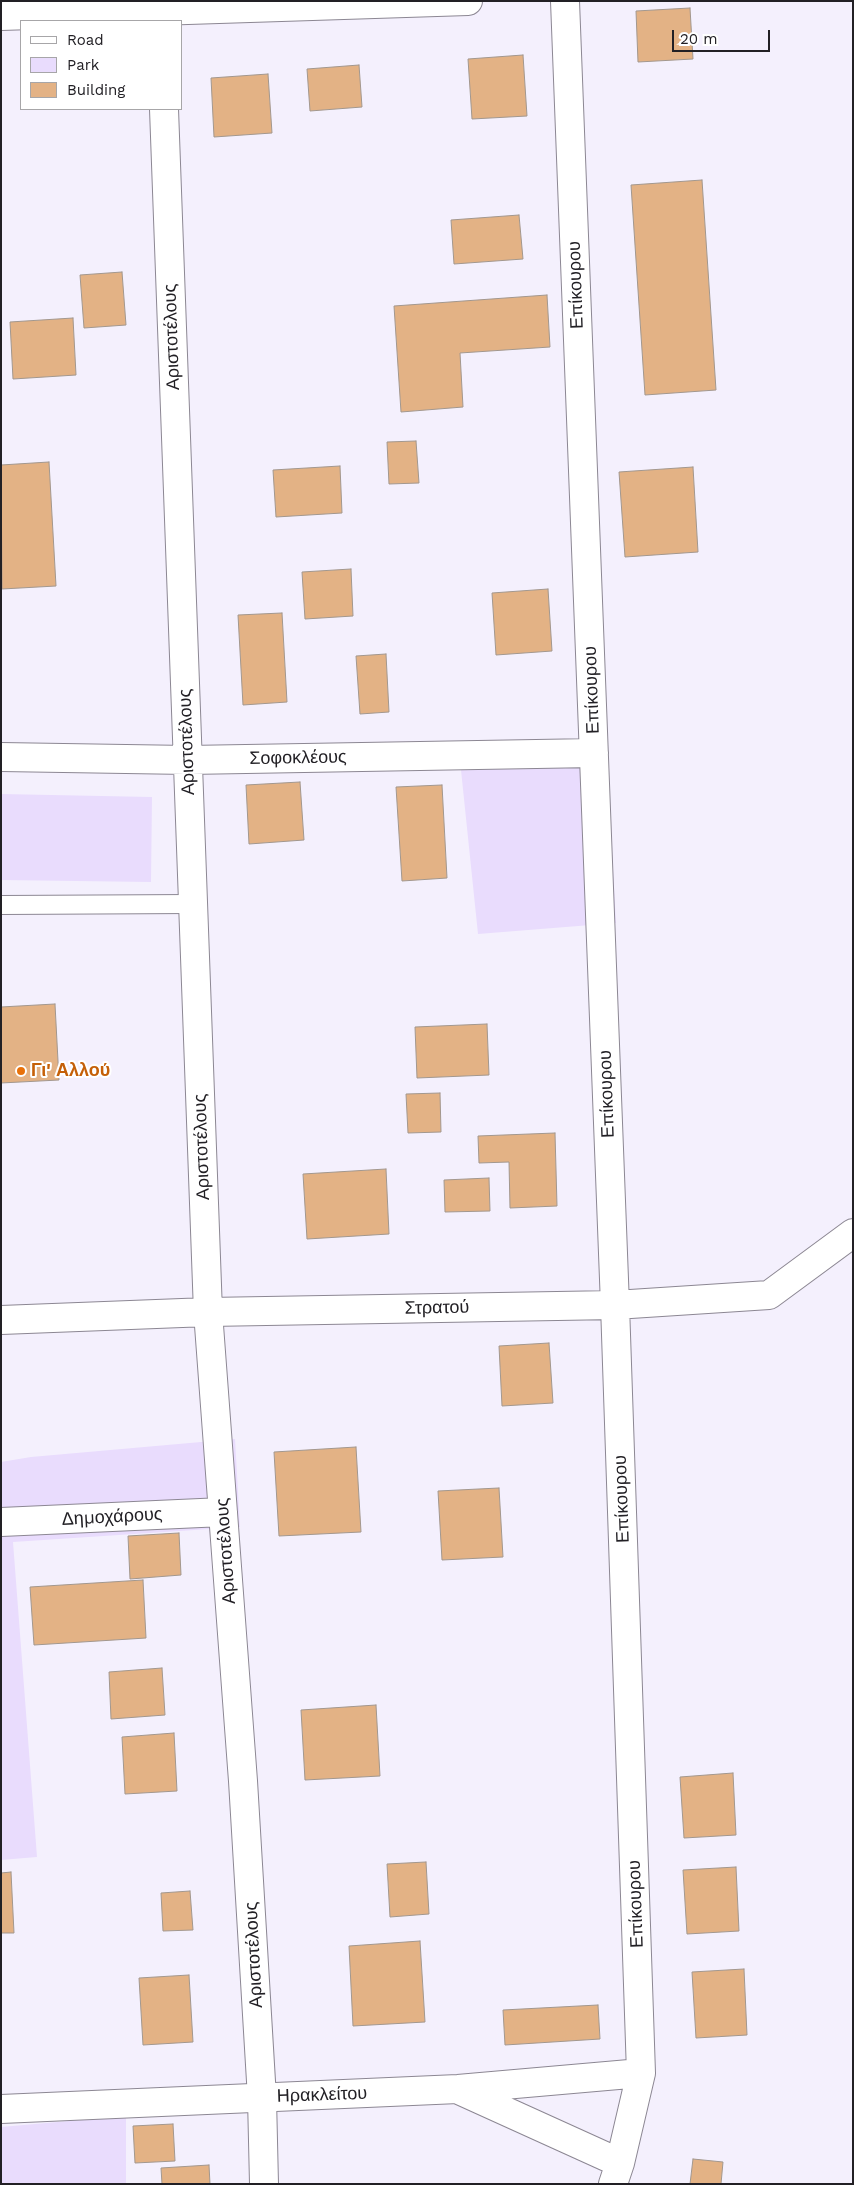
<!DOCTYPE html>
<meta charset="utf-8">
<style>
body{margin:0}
#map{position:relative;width:854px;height:2185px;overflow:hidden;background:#f4f0fd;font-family:"Work Sans",sans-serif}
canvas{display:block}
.frame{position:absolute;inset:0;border:2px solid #222025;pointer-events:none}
.legend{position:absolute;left:20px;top:20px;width:162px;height:90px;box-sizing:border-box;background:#fff;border:1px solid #a7a6a8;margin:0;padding:6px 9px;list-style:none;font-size:15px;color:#222025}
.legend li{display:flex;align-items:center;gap:10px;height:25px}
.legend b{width:25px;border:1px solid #a7a6a8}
.scale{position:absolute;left:672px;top:30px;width:98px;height:22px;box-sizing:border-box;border:2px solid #222025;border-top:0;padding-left:6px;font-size:15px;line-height:18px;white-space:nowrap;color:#222025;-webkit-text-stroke:4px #fff;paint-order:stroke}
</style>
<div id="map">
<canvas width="854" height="2185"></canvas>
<div class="frame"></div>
<ul class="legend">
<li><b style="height:6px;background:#fff"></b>Road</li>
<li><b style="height:14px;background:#e9dcfd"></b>Park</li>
<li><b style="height:14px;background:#e3b285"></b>Building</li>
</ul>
<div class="scale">20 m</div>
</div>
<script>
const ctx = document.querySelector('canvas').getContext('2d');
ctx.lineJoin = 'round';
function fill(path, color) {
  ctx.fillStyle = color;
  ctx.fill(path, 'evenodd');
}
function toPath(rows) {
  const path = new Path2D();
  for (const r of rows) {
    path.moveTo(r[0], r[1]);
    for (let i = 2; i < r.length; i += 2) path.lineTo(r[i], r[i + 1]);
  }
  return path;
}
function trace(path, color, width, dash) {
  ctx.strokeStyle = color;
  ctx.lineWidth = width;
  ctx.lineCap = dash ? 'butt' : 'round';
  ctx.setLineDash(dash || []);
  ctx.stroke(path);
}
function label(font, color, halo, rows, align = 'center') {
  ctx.font = font + ' "Work Sans",sans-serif';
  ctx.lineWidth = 4;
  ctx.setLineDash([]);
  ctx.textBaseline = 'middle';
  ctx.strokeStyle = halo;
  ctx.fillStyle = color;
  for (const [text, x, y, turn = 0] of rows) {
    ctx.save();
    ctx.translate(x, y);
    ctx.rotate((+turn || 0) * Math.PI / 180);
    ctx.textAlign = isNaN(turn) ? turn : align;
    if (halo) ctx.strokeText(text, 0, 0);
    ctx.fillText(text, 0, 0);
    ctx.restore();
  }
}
const green = toPath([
 [607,763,616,923,478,934,461,770],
 [1,794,152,797,151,882,1,880],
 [235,1439,240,1527,13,1542,37,1857,1,1860,1,1462,31,1457],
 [126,2116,126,2184,1,2184,1,2127]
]);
const building = toPath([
 [690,8,693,59,638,62,636,11,690,8],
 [523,55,527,116,472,119,468,59,523,55],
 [359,65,362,107,310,111,307,69,359,65],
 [268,74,272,133,214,137,211,78,268,74],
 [702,180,716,390,645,395,631,185,702,180],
 [519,215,523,259,454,264,451,220,519,215],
 [122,272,126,325,84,328,80,275,122,272],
 [547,295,550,347,460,353,463,407,401,412,394,306,547,295],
 [73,318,76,375,13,379,10,322,73,318],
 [416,441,419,483,389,484,387,442,416,441],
 [49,462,56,586,2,589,1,465,49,462],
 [340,466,342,513,276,517,273,470,340,466],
 [693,467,698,552,625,557,619,472,693,467],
 [351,569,353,616,305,619,302,572,351,569],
 [548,589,552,651,496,655,492,593,548,589],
 [282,613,287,702,243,705,238,615,282,613],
 [386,654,389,712,360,714,356,656,386,654],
 [300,782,304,840,249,844,246,785,300,782],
 [442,785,447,878,402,881,396,787,442,785],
 [55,1004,59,1080,1,1083,1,1007,55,1004],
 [487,1024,489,1075,417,1078,415,1027,487,1024],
 [440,1093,441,1132,408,1133,406,1094,440,1093],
 [555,1133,557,1206,510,1208,509,1162,479,1163,478,1136,555,1133],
 [386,1169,389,1234,307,1239,303,1174,386,1169],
 [489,1178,490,1211,445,1212,444,1180,489,1178],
 [549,1343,553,1403,502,1406,499,1346,549,1343],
 [356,1447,361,1532,279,1536,274,1452,356,1447],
 [499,1488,503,1557,442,1560,438,1491,499,1488],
 [179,1533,181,1575,130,1579,128,1536,179,1533],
 [143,1580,146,1638,34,1645,30,1587,143,1580],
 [162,1668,165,1715,111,1719,109,1672,162,1668],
 [376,1705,380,1776,305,1780,301,1710,376,1705],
 [174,1733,177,1791,125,1794,122,1737,174,1733],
 [733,1773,736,1835,684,1838,680,1777,733,1773],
 [426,1862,429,1914,390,1917,387,1864,426,1862],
 [736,1867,739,1931,687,1934,683,1870,736,1867],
 [11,1872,14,1933,1,1933,1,1873,11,1872],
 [190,1891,193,1930,163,1931,161,1893,190,1891],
 [420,1941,425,2022,353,2026,349,1946,420,1941],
 [744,1969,747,2035,696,2038,692,1972,744,1969],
 [189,1975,193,2042,143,2045,139,1978,189,1975],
 [598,2005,600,2039,505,2045,503,2010,598,2005],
 [173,2124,175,2161,135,2163,133,2126,173,2124],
 [693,2159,723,2162,721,2184,690,2184,693,2159],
 [209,2165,210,2184,162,2184,161,2168,209,2165]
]);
const lane = toPath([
 [1,905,193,904]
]);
const street = toPath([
 [565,1,615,1305,641,2073,620,2163,613,2184],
 [1,16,468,1],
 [164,109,208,1312,243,1781,262,2098,264,2184],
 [1,757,188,760,594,753],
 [1,1320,208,1312,615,1305,769,1295,853,1233],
 [1,1522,223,1512],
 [459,2090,620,2163],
 [1,2109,458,2089,641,2073]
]);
const markers = [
 [21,1071,5,"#e8710a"]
];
const streetNames = [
 ["Επίκουρου",576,285,-92],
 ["Αριστοτέλους",172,337,-92],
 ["Επίκουρου",592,690,-92],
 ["Αριστοτέλους",187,742,-92],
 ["Σοφοκλέους",298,758,-1],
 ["Επίκουρου",607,1094,-92],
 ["Αριστοτέλους",202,1147,-92],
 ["Στρατού",437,1308,-1],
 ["Επίκουρου",622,1499,-92],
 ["Δημοχάρους",112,1517,-3],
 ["Αριστοτέλους",226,1551,-94],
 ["Επίκουρου",636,1904,-92],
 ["Αριστοτέλους",254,1955,-93],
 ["Ηρακλείτου",322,2095,-2]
];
const foodNames = [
 ["Γι' Αλλού",31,1071]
];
fill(green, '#e9dcfd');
fill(building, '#e3b285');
trace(building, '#a2978e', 1);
trace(lane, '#8c8793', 20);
trace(street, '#8c8793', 30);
trace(lane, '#fff', 18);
trace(street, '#fff', 28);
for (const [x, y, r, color] of markers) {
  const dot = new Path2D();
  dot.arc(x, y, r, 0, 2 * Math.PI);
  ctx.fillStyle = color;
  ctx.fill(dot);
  trace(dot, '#fff', 2);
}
label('18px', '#222025', '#fff', streetNames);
label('bold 18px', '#c56008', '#fff', foodNames, 'left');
</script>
